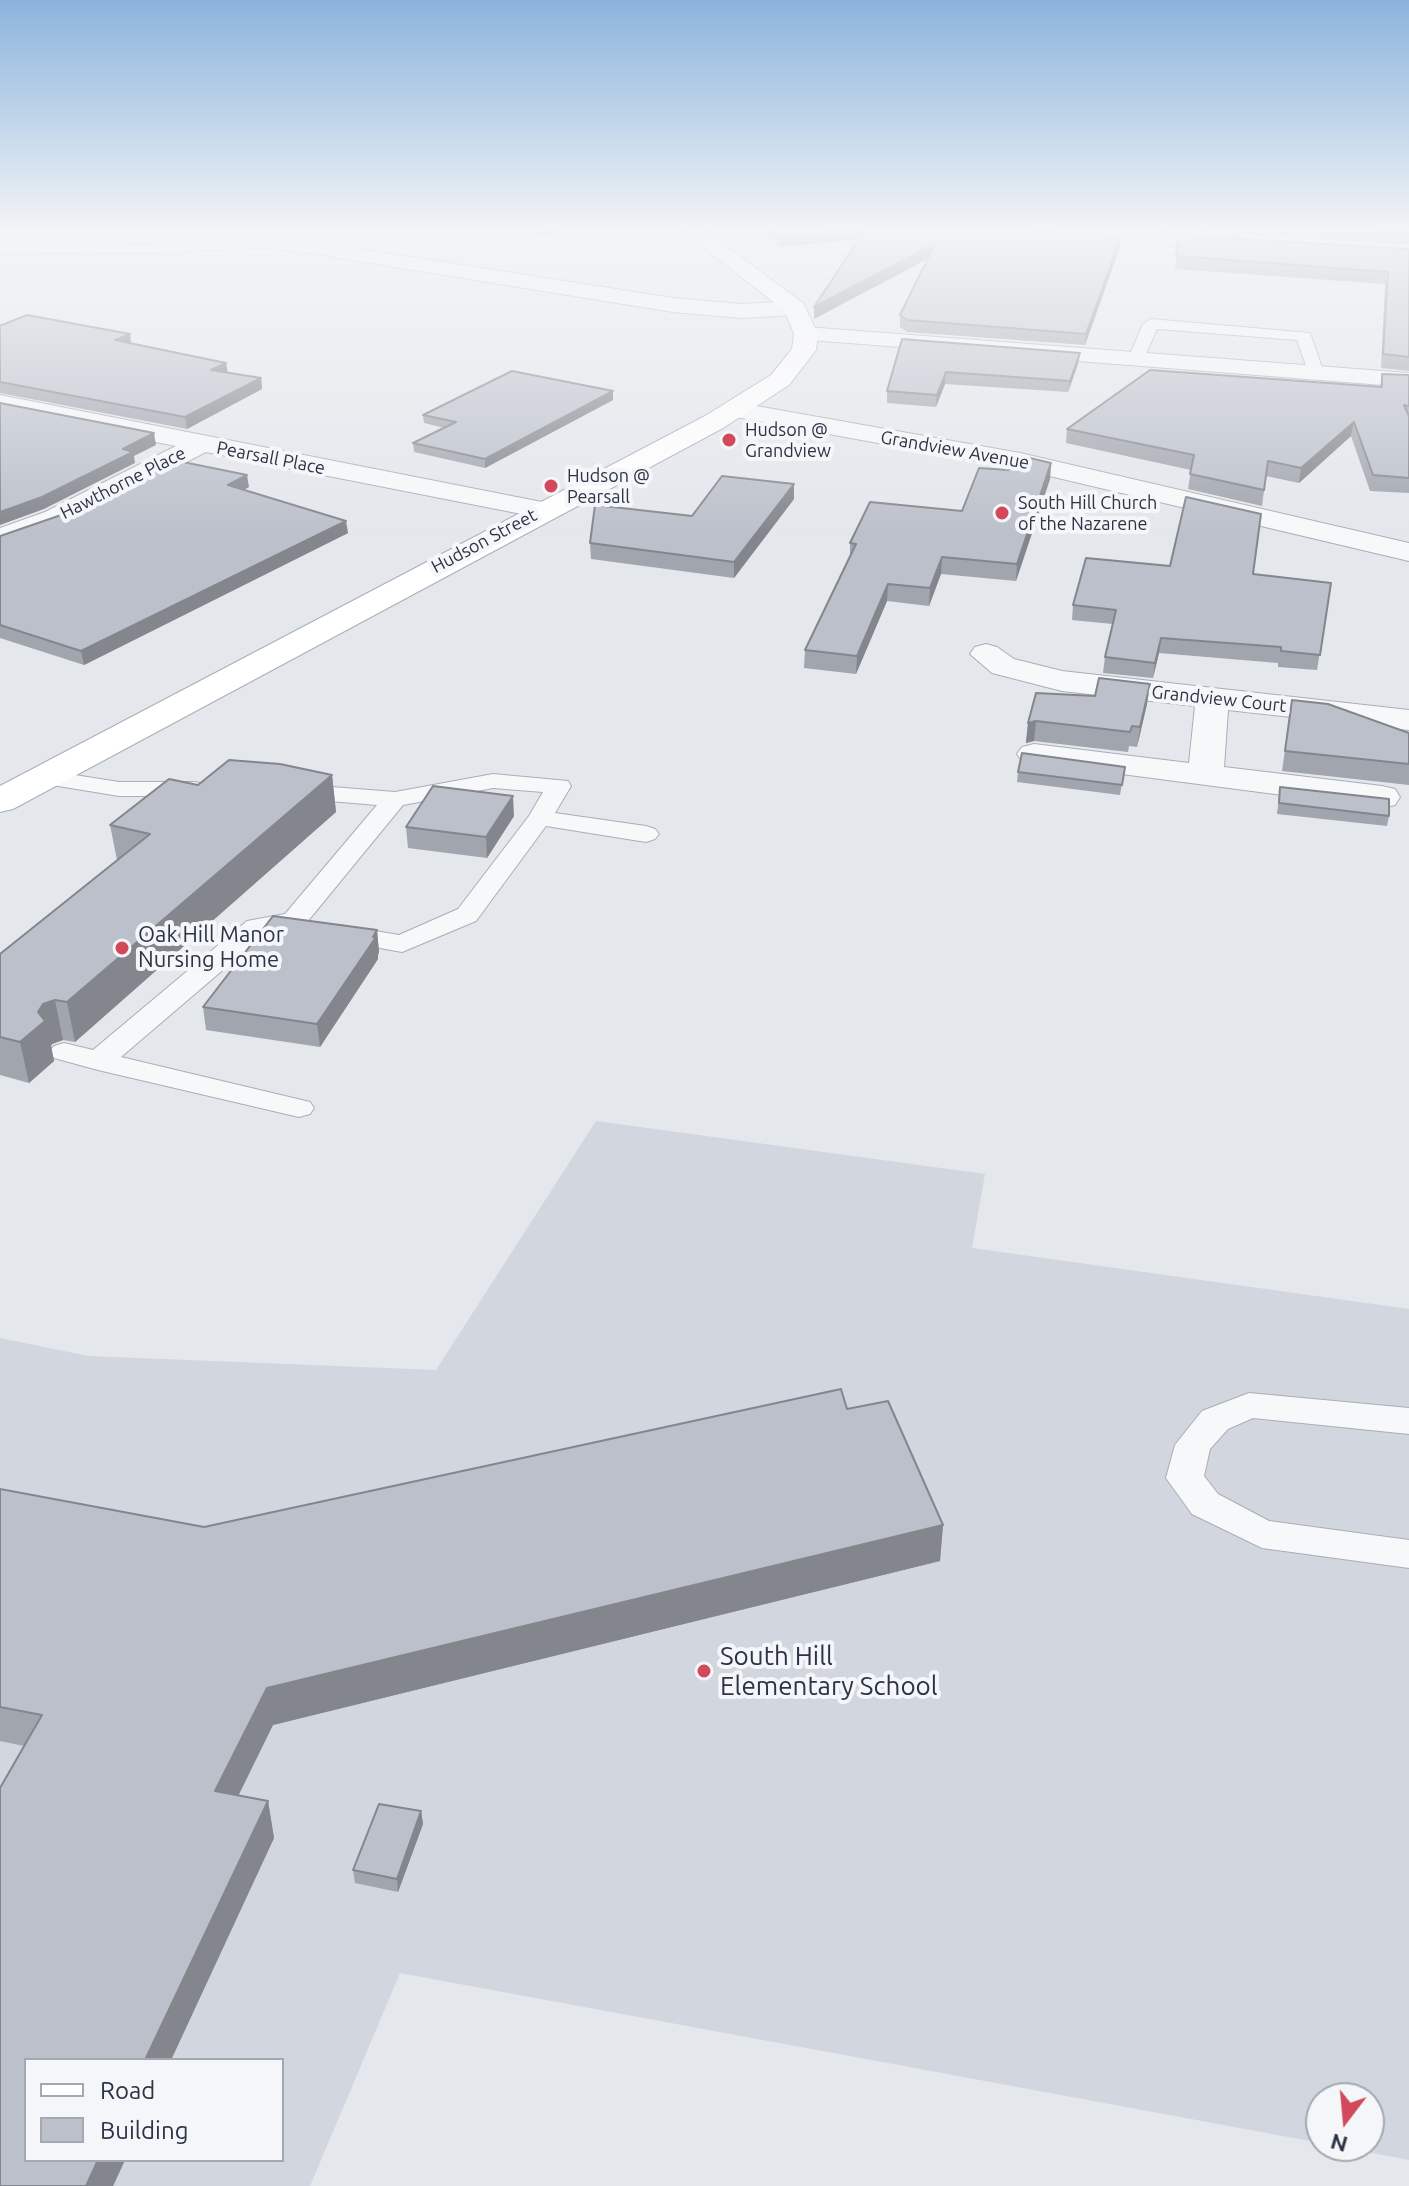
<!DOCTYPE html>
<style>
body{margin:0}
#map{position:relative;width:1409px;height:2186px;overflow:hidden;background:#e4e7ec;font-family:Ubuntu,sans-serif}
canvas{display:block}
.legend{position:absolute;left:24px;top:2058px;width:260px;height:104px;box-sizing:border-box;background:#f4f6f9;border:2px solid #a4a8b1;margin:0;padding:10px 14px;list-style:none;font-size:24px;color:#2b3445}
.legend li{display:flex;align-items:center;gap:16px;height:40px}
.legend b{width:40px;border:2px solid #a4a8b1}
.north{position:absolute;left:1305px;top:2082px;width:80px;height:80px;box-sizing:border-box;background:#f4f6f9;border:2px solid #a4a8b1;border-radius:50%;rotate:196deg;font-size:22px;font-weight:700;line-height:32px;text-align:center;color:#2b3445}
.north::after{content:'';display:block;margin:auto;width:28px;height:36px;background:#d1495b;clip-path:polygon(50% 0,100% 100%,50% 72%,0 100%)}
</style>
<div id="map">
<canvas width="1409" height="2186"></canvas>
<ul class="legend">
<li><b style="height:10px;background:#fff"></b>Road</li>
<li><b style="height:22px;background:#bbc0ca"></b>Building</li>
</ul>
<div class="north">N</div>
</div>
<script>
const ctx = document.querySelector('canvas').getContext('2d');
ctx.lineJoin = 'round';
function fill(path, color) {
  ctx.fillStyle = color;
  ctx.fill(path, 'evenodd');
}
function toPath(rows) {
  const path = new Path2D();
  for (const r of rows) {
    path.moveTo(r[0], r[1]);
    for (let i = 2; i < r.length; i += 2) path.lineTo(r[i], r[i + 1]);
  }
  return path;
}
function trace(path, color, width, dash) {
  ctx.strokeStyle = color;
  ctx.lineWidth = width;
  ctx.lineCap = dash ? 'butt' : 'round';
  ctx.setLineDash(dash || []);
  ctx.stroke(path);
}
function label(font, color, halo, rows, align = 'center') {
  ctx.font = font + ' Ubuntu,sans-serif';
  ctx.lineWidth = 8;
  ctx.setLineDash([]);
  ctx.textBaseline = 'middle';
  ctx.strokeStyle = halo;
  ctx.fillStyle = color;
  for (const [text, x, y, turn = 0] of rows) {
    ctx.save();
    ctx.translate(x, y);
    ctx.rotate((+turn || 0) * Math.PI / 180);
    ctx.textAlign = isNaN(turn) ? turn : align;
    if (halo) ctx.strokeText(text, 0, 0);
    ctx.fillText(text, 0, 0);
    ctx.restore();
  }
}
const built = toPath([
 [596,1121,985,1174,972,1248,1409,1309,1409,2160,1336,2146,1369,2146,1369,2098,1321,2098,1321,2143,400,1973,310,2186,0,2186,0,1338,88,1356,436,1370],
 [26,2060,282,2060,282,2160,26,2160]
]);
const lane = toPath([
 [264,240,341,248,348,252,341,256,264,248,148,253,0,252,0,244,148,245,264,240],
 [1151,319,1310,333,1324,373,1322,377,1310,377,1297,340,1157,329,1142,363,1130,363,1128,359,1143,324,1151,319],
 [43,770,119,782,195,782,204,784,207,789,204,794,195,796,119,796,34,782,31,777,34,772,43,770],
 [493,774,568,781,571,786,555,813,646,826,655,829,659,834,655,839,646,842,546,826,476,921,402,952,330,939,326,933,330,927,340,925,399,935,458,909,529,816,543,792,493,788,403,805,303,927,265,934,121,1057,310,1102,314,1108,310,1114,299,1117,98,1070,54,1058,49,1052,54,1046,64,1043,93,1050,247,921,285,914,377,805,294,798,285,796,282,791,285,786,294,784,395,792,493,774],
 [1249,1393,1409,1408,1409,1434,1253,1418,1228,1429,1210,1449,1204,1476,1218,1494,1269,1521,1409,1540,1409,1568,1262,1548,1192,1514,1166,1478,1175,1445,1202,1411,1249,1393]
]);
const street = toPath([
 [341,246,673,298,741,304,795,301,803,303,806,308,803,313,795,315,741,318,673,312,333,257,330,252,333,247,341,246],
 [806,327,1409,373,1409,387,798,339,794,334,798,329,806,327],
 [0,395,542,502,552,504,556,510,552,516,542,518,206,452,65,524,0,547,0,528,45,512,176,446,0,411,0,395],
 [734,402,1020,453,1409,543,1409,561,1020,469,725,415,721,410,725,405,734,402],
 [986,644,997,647,1014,659,1062,671,1409,710,1409,730,1228,710,1224,767,1382,786,1395,789,1400,797,1395,805,1382,808,1022,761,1017,754,1022,747,1034,744,1189,763,1195,706,1062,691,992,673,970,654,975,647,986,644]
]);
const secondary = toPath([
 [681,230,704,230,803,303,818,334,816,350,789,385,723,428,13,809,0,812,0,786,705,416,771,375,792,349,794,334,785,311,681,230],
 [1032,230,1130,230,1239,237,1250,243,1239,249,1042,236,1032,230]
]);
const wall = toPath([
 [519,230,564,230,544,236],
 [754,230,1024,230,1120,247,1085,345,907,332,900,327,900,315,928,259,814,319,859,239,780,247],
 [1179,230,1409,230,1409,245],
 [1179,235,1409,249,1409,371,1381,368,1385,284,1175,269],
 [0,325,130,334,131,343,226,363,228,373,261,378,262,389,187,429,0,393],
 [902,339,1080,353,1078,364,1068,392,945,384,936,407,887,403,887,391],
 [1382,374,1409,375,1409,493,1370,491,1351,436,1299,483,1266,476,1262,506,1188,489,1191,470,1066,443,1067,429,1380,387],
 [613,391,613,400,485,468,414,452,413,443,444,428,424,423,423,415],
 [1051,463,1050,479,1016,581,941,574,929,606,887,601,856,674,804,668,805,650,850,557,850,543,962,511,1008,470],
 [249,487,244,490,348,533,84,665,0,638,0,536],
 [794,499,734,578,591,559,590,543,692,516],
 [1253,574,1331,583,1317,670,1278,667,1278,663,1159,653,1153,678,1103,673,1105,657,1113,624,1072,620,1073,605],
 [1292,700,1409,733,1409,785,1282,771],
 [1147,704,1137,747,1129,746,1128,752,1034,741,1026,743,1028,723],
 [1125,767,1120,795,1017,782,1018,772],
 [332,775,336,812,75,1042,63,1040,52,1044,51,1046,54,1061,29,1083,0,1075,0,954,117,860,110,825,198,785],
 [1280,787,1389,816,1387,826,1277,814],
 [514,816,487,858,408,848,406,827],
 [377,930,379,952,378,955,378,959,320,1047,206,1030,203,1007],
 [841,1389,847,1409,888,1401,943,1525,940,1561,273,1725,238,1795,268,1801,274,1838,171,2060,26,2060,26,2160,125,2160,113,2186,0,2186,0,1788,24,1746,0,1741,0,1489,204,1527],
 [421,1811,423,1824,398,1892,355,1883,353,1870]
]);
const shadedWall = toPath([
 [544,230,564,230,544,236],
 [849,230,866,230,866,238,780,247,780,236],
 [1121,237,1120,247,1085,345,1086,334],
 [935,244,934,255,814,319,814,307],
 [130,334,131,345,115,340],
 [1080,353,1078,364,1068,392,1070,381],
 [226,363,228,374,211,370],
 [946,372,945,384,936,407,937,395],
 [261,378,262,389,187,429,185,417],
 [613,391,613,400,485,468,485,459],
 [1354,422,1351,436,1299,483,1301,468],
 [154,433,156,445,134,456,135,463,44,509,0,525,0,512],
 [1051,463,1050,479,1016,581,1017,564],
 [247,475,249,487,230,497,228,485],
 [794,484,794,499,734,578,734,562],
 [346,521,348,533,84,665,81,651],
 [942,557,941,574,929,606,930,588],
 [888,584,887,601,856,674,857,656],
 [1161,638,1159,653,1153,678,1155,663],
 [1150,684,1147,704,1137,747,1140,727],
 [1036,721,1034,741,1026,743,1028,723],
 [332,775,336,812,75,1042,67,1002],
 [513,796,514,816,487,858,486,837],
 [377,930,379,952,378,955,378,959,320,1047,317,1024],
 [55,1000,63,1040,52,1044,51,1046,54,1061,29,1083,20,1042,43,1004],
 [943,1525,940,1561,273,1725,223,1827,215,1791,267,1688],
 [268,1801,274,1838,171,2060,145,2060],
 [421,1811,423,1824,398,1892,397,1879],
 [98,2160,125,2160,113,2186,86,2186]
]);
const building = toPath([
 [770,230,849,230,780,236,770,230],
 [865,230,1024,230,1121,237,1086,334,907,320,900,315,935,244,814,307,865,230],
 [1363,230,1409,230,1409,232,1363,230],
 [1179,235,1409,249,1409,357,1383,354,1388,272,1176,256,1179,235],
 [27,315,130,334,115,340,226,363,211,370,261,378,185,417,0,382,0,325,2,325,27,315],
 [902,339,1080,353,1070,381,946,372,937,395,887,391,902,339],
 [1150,370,1382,387,1382,374,1409,375,1409,406,1404,405,1409,416,1409,478,1373,475,1354,422,1301,468,1268,461,1264,490,1190,474,1194,455,1067,429,1150,370],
 [512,371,613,391,485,459,413,443,456,422,423,415,512,371],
 [0,403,154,433,123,449,133,452,42,497,0,512,0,403],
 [1026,457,1051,463,1017,564,942,557,930,588,888,584,857,656,805,650,856,544,850,543,870,502,962,511,979,468,1008,470,1026,457],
 [173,460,247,475,228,485,346,521,81,651,0,625,0,536,64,514,173,460],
 [722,476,794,484,734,562,590,543,595,505,692,516,722,476],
 [1186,497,1261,514,1253,574,1331,583,1320,655,1281,651,1281,647,1161,638,1155,663,1105,657,1116,610,1073,605,1086,558,1170,566,1186,497],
 [1099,678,1150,684,1140,727,1132,726,1130,732,1036,721,1028,723,1036,693,1095,696,1099,678],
 [1292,700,1328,704,1409,733,1409,764,1285,751,1292,700],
 [1022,753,1125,767,1122,785,1018,772,1022,753],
 [229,760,280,764,332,775,67,1002,55,1000,43,1004,38,1012,45,1021,20,1042,0,1037,0,954,150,834,110,825,169,779,198,785,229,760],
 [433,786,513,796,486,837,406,827,433,786],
 [1280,787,1389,799,1389,816,1279,803,1280,787],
 [273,916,377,930,373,937,376,937,317,1024,203,1007,273,916],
 [841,1389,847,1409,888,1401,943,1525,267,1688,215,1791,268,1801,145,2060,26,2060,26,2160,98,2160,86,2186,0,2186,0,1788,42,1715,0,1707,0,1489,204,1527,841,1389],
 [379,1804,421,1811,397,1879,353,1870,379,1804]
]);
const markers = [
 [729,440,8,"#d1495b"],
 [551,486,8,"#d1495b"],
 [1002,513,8,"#d1495b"],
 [122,948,8,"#d1495b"],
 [704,1671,8,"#d1495b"]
];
const farPoinames = [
 ["Hudson @",745,430],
 ["Grandview",745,451],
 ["Hudson @",567,476],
 ["Pearsall",567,497],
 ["South Hill Church",1018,503],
 ["of the Nazarene",1018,524]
];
const farStreetnames = [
 ["Grandview Avenue",955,450,10],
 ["Pearsall Place",271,458,11],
 ["Hawthorne Place",123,483,-27],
 ["Hudson Street",484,541,-28],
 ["Grandview Court",1219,699,6]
];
const poiNames = [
 ["Oak Hill Manor",138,935],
 ["Nursing Home",138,960]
];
const nearPoinames = [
 ["South Hill",720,1656],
 ["Elementary School",720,1686]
];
fill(built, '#d2d6de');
trace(lane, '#a9aeb7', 2);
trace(street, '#a9aeb7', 2);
trace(secondary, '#a9aeb7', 2);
fill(lane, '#f7f8fa');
fill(street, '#f7f8fa');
fill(secondary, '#fff');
fill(wall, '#a1a5ae');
fill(shadedWall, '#83868d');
fill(building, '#bbc0ca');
trace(building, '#83868d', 2);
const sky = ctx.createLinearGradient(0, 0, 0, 536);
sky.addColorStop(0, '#8bb4dd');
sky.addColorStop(0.43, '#f3f4f6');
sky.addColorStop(1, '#f3f4f600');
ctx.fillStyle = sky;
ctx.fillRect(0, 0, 1409, 536);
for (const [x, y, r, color] of markers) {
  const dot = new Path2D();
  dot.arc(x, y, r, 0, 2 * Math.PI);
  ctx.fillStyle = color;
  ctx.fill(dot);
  trace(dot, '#f4f6f9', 3);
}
label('18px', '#2b3445', '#f4f6f9', farPoinames, 'left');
label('18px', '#2b3445', '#f4f6f9', farStreetnames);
label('22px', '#2b3445', '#f4f6f9', poiNames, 'left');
label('26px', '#2b3445', '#f4f6f9', nearPoinames, 'left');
</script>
